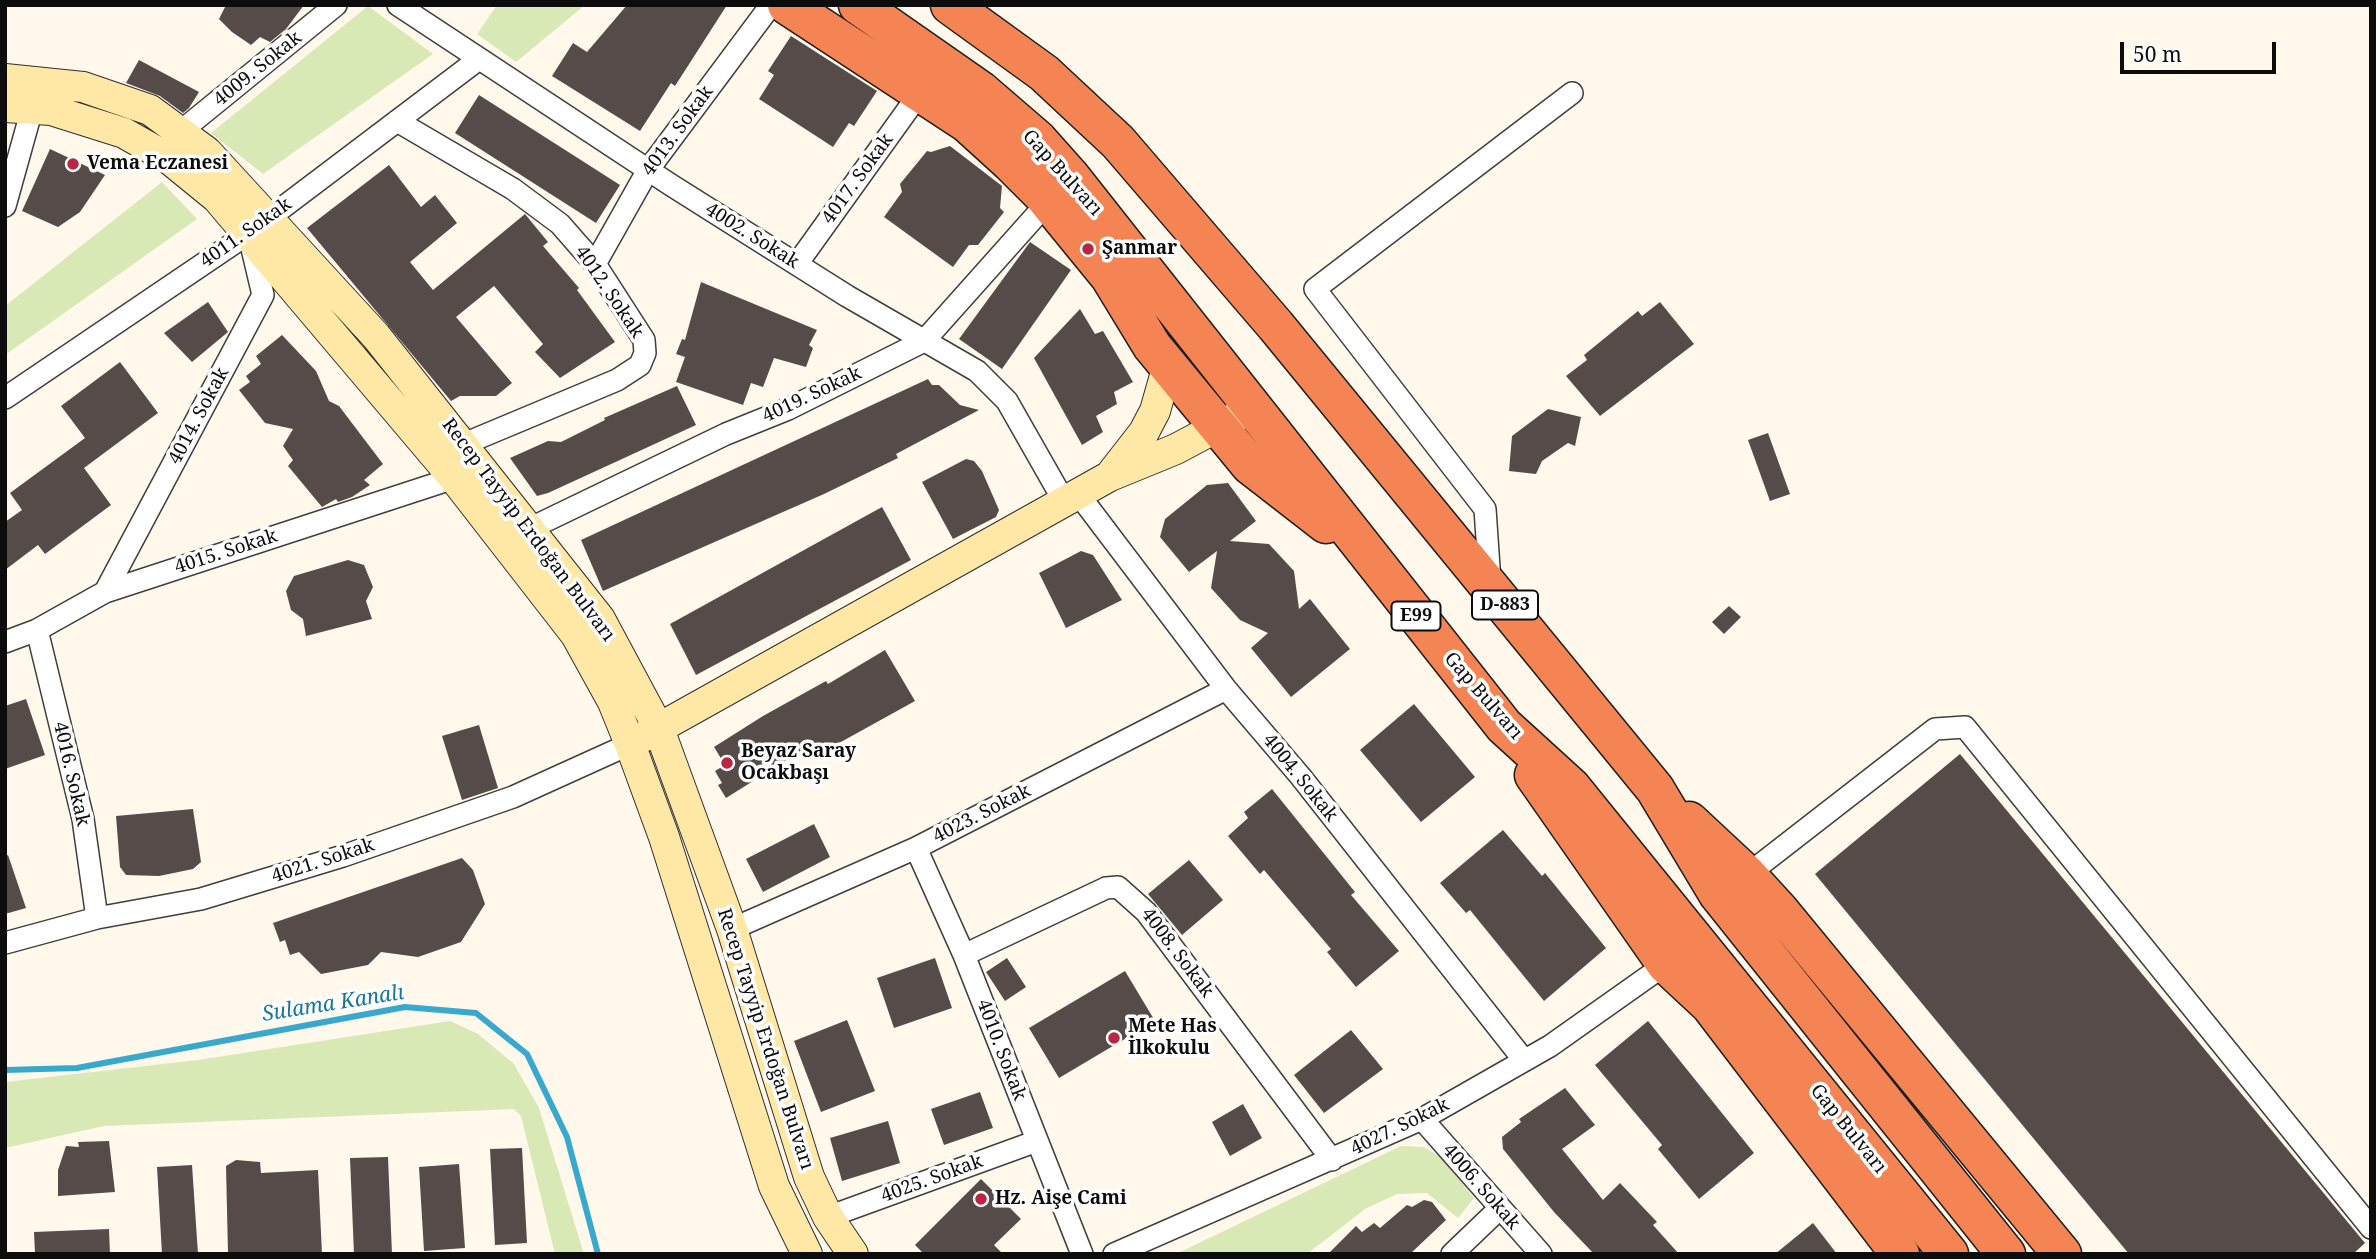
<!DOCTYPE html>
<meta charset="utf-8">
<style>
body{margin:0}
#map{position:relative;width:2376px;height:1259px;overflow:hidden;background:#fff8eb;font-family:"Noto Serif",serif}
canvas{display:block}
.frame{position:absolute;inset:0;border:7px solid #0c0c0c;pointer-events:none}
.scale{position:absolute;left:2120px;top:42px;width:156px;height:32px;box-sizing:border-box;border:4px solid #0c0c0c;border-top:0;padding-left:9px;font-size:21px;line-height:24px;white-space:nowrap;color:#0c0c0c;-webkit-text-stroke:5px #fff;paint-order:stroke}
</style>
<div id="map">
<canvas width="2376" height="1259"></canvas>
<div class="frame"></div>
<div class="scale">50 m</div>
</div>
<script>
const ctx = document.querySelector('canvas').getContext('2d');
ctx.lineJoin = 'round';
function fill(path, color) {
  ctx.fillStyle = color;
  ctx.fill(path, 'evenodd');
}
function toPath(rows) {
  const path = new Path2D();
  for (const r of rows) {
    path.moveTo(r[0], r[1]);
    for (let i = 2; i < r.length; i += 2) path.lineTo(r[i], r[i + 1]);
  }
  return path;
}
function trace(path, color, width, dash) {
  ctx.strokeStyle = color;
  ctx.lineWidth = width;
  ctx.lineCap = dash ? 'butt' : 'round';
  ctx.setLineDash(dash || []);
  ctx.stroke(path);
}
function label(font, color, halo, rows, align = 'center') {
  ctx.font = font + ' "Noto Serif",serif';
  ctx.lineWidth = 7;
  ctx.setLineDash([]);
  ctx.textBaseline = 'middle';
  ctx.strokeStyle = halo;
  ctx.fillStyle = color;
  for (const [text, x, y, turn = 0] of rows) {
    ctx.save();
    ctx.translate(x, y);
    ctx.rotate((+turn || 0) * Math.PI / 180);
    ctx.textAlign = isNaN(turn) ? turn : align;
    if (halo) ctx.strokeText(text, 0, 0);
    ctx.fillText(text, 0, 0);
    ctx.restore();
  }
}
const green = toPath([
 [497,5,585,5,516,62,477,34],
 [368,6,433,54,263,174,211,133],
 [162,182,197,219,5,355,5,306],
 [450,1021,478,1034,514,1064,539,1108,584,1254,555,1254,521,1116,514,1109,104,1126,5,1148,5,1082,198,1060],
 [1401,1146,1424,1147,1441,1157,1474,1198,1458,1218,1427,1193,1397,1194,1365,1209,1307,1254,1176,1254]
]);
const stream = toPath([
 [5,1070,77,1068,405,1007,476,1013,527,1054,567,1137,598,1254]
]);
const building = toPath([
 [226,5,304,5,286,29,270,42,260,37,251,45,232,32,219,19],
 [627,5,727,5,675,86,671,83,640,131,552,76,573,43,587,52],
 [791,36,877,91,854,126,849,123,833,147,759,99,774,75,768,71],
 [139,60,199,92,189,108,183,113,160,96,126,83],
 [479,95,620,185,596,223,455,133],
 [950,146,1002,186,1000,208,1004,212,978,245,969,245,953,267,884,217,902,192,900,184,927,151,931,152],
 [50,149,105,175,80,212,58,227,22,211],
 [389,165,421,207,435,195,457,223,410,262,433,290,525,214,548,242,543,246,579,288,577,290,615,342,560,378,535,352,543,344,494,286,456,317,512,383,496,396,460,396,451,401,307,228],
 [1030,242,1071,270,1002,369,959,339],
 [701,282,817,330,809,345,813,348,806,367,774,358,763,387,751,383,743,405,676,382,685,357,676,354,682,339,685,340],
 [208,302,228,332,192,362,164,333],
 [1660,302,1694,344,1600,416,1566,376,1587,360,1584,355,1622,324,1638,311,1642,316],
 [1080,309,1095,334,1103,331,1133,382,1114,392,1117,404,1096,416,1103,432,1082,445,1034,358],
 [282,335,316,371,329,401,339,406,383,464,364,480,370,485,352,497,338,502,336,499,322,507,288,466,293,460,283,446,293,429,265,423,239,390,250,382,246,376,261,364,256,356],
 [120,362,158,413,84,468,111,505,45,554,38,545,5,570,5,522,22,510,10,493,85,438,61,406],
 [928,379,932,385,939,385,960,405,979,410,896,454,898,458,824,494,603,591,581,540],
 [677,386,696,425,548,493,537,496,510,458,548,441,561,442,605,420,604,418],
 [1548,409,1581,417,1575,446,1568,443,1542,461,1536,474,1509,471,1512,436],
 [1768,433,1790,494,1770,501,1748,440],
 [966,459,974,461,982,471,999,510,996,517,953,539,922,482],
 [1228,483,1256,521,1230,541,1269,544,1294,571,1299,609,1310,599,1350,649,1291,697,1251,648,1268,633,1240,620,1211,588,1217,551,1189,572,1160,537,1165,519,1207,485],
 [882,507,911,560,696,675,670,624],
 [1081,551,1093,555,1122,600,1066,628,1039,573],
 [348,560,364,565,373,587,366,601,372,619,306,636,303,619,291,610,286,591,294,576],
 [1729,606,1741,617,1724,634,1712,622],
 [885,650,915,701,812,758,806,748,726,798,718,785,722,783,715,771,725,765,714,747,763,716,826,681,828,684],
 [26,699,45,755,5,769,5,706],
 [1414,704,1475,777,1421,822,1360,750],
 [479,725,498,788,462,800,442,736],
 [1960,754,2365,1243,2353,1254,2129,1254,1815,874],
 [1272,789,1355,892,1351,895,1399,951,1356,987,1327,952,1331,949,1264,870,1260,874,1228,836,1248,818,1244,812],
 [193,809,201,862,193,869,159,876,126,875,120,867,116,816],
 [814,824,830,857,763,892,746,859],
 [1503,830,1542,876,1545,873,1606,948,1544,1001,1470,910,1466,913,1440,883],
 [8,855,26,908,5,914,5,856],
 [462,858,473,870,485,904,461,942,418,957,381,952,368,965,321,974,299,952,290,955,285,940,280,942,273,923],
 [1189,860,1223,900,1182,935,1148,894],
 [935,958,952,1008,894,1028,877,978],
 [1007,958,1026,987,1005,1001,986,972],
 [1125,971,1155,1021,1059,1078,1029,1028],
 [847,1020,875,1091,821,1112,794,1041],
 [1648,1021,1754,1153,1699,1199,1658,1149,1662,1145,1595,1065],
 [1351,1030,1383,1069,1324,1113,1294,1075],
 [1565,1088,1595,1125,1562,1149,1603,1200,1620,1183,1657,1222,1653,1225,1679,1254,1594,1254,1554,1212,1503,1149,1502,1137,1521,1122,1519,1119],
 [980,1092,993,1128,944,1145,931,1109],
 [1243,1104,1262,1138,1230,1156,1212,1122],
 [888,1121,900,1163,842,1181,830,1138],
 [109,1141,115,1192,58,1196,58,1170,66,1146,79,1147,78,1142],
 [522,1148,527,1243,495,1245,490,1149],
 [388,1157,392,1254,354,1254,350,1158],
 [236,1160,260,1162,261,1173,318,1170,322,1254,228,1254,226,1166],
 [459,1164,465,1248,424,1251,419,1167],
 [192,1165,198,1254,162,1254,157,1167],
 [981,1179,1021,1219,994,1245,1003,1254,924,1254,915,1245],
 [1424,1200,1432,1202,1446,1220,1410,1254,1328,1254,1356,1226,1362,1232,1374,1223,1380,1228,1407,1205,1412,1207],
 [1813,1223,1837,1254,1775,1254],
 [109,1229,110,1254,35,1254,34,1232]
]);
const street = toPath([
 [398,5,671,185,847,296,977,371,1007,401,1065,503],
 [397,121,513,189,560,224,595,264,644,340,645,353,640,365,617,380,464,444],
 [180,132,336,5],
 [5,206,32,109],
 [595,264,648,170,771,5],
 [797,264,919,94],
 [5,398,249,233,479,59],
 [1079,495,1226,689,1301,777,1523,1059],
 [531,528,726,434,788,409,924,341,1048,202],
 [1490,582,1485,509,1315,289,1572,93],
 [105,592,263,295,250,240],
 [37,630,83,819,97,918],
 [5,642,37,630,105,592,454,478],
 [916,848,964,955,1082,1254],
 [1747,875,1935,729,1965,727,2371,1228],
 [732,929,916,848,1226,689],
 [5,943,97,918,201,899,343,856,513,797,630,744],
 [964,955,1106,888,1118,887,1146,912,1332,1160],
 [1422,1119,1541,1254],
 [828,1217,1037,1141],
 [1114,1254,1422,1119,1550,1046,1666,964],
 [1452,1254,1499,1209]
]);
const secondary = toPath([
 [5,79,83,87,150,110,207,152,376,336,600,619,659,729,732,929,809,1177,828,1217,853,1254],
 [5,107,51,110,124,133,168,158,217,198,454,478,576,635,613,702,630,744,664,837,774,1186,807,1254],
 [1112,473,1144,432,1155,411,1168,365],
 [643,737,1110,476,1176,449,1236,417]
]);
const highway = toPath([
 [787,5,967,123,1011,163,1043,195,1110,277,1152,346,1250,465,1326,524],
 [858,5,980,90,1038,140,1070,176,1504,726,1571,787,1949,1254],
 [950,5,1044,73,1118,142,1276,326,1655,789,1718,894,2006,1254],
 [1534,775,1666,964,1710,1005,1900,1254],
 [1689,821,1747,875,1779,910,2062,1254]
]);
const markers = [
 [73,164,7,"#bb2544"],
 [1088,249,7,"#bb2544"],
 [727,763,7,"#bb2544"],
 [1114,1038,7,"#bb2544"],
 [981,1199,7,"#bb2544"]
];
const shields = [
 [1505,605,66],
 [1416,616,49]
];
const shieldNames = [
 ["D-883",1505,605],
 ["E99",1416,616]
];
const streetNames = [
 ["4009. Sokak",258,69,-39],
 ["4013. Sokak",678,131,-54],
 ["Gap Bulvarı",1062,173,48],
 ["4017. Sokak",858,179,-54],
 ["4011. Sokak",246,233,-35],
 ["4002. Sokak",752,236,32],
 ["4012. Sokak",609,292,56],
 ["4019. Sokak",812,395,-25],
 ["4014. Sokak",199,416,-62],
 ["Recep Tayyip Erdoğan Bulvarı",528,530,53],
 ["4015. Sokak",226,552,-18],
 ["Gap Bulvarı",1483,696,49],
 ["4016. Sokak",71,774,77],
 ["4004. Sokak",1300,778,51],
 ["4023. Sokak",982,814,-27],
 ["4021. Sokak",323,861,-18],
 ["4008. Sokak",1177,953,53],
 ["Recep Tayyip Erdoğan Bulvarı",765,1039,72],
 ["4010. Sokak",1001,1050,69],
 ["4027. Sokak",1400,1127,-26],
 ["Gap Bulvarı",1848,1129,51],
 ["4025. Sokak",932,1179,-20],
 ["4006. Sokak",1481,1187,49]
];
const poiNames = [
 ["Vema Eczanesi",87,164],
 ["Şanmar",1102,249],
 ["Beyaz Saray",741,752],
 ["Ocakbaşı",741,774],
 ["Mete Has",1128,1027],
 ["İlkokulu",1128,1049],
 ["Hz. Aişe Cami",995,1199]
];
const waterNames = [
 ["Sulama Kanalı",333,1004,-9]
];
fill(green, '#d8e9b6');
trace(stream, '#38a9cd', 6);
fill(building, '#554b49');
trace(street, '#3f3f3f', 24);
trace(secondary, '#2e2e2e', 32);
trace(highway, '#1d1d1d', 41);
trace(street, '#fff', 21);
trace(secondary, '#ffe7a6', 30);
trace(highway, '#f48454', 38);
for (const [x, y, r, color] of markers) {
  const dot = new Path2D();
  dot.arc(x, y, r, 0, 2 * Math.PI);
  ctx.fillStyle = color;
  ctx.fill(dot);
  trace(dot, '#fff', 2.5);
}
for (const [x, y, w] of shields) {
  const box = new Path2D();
  box.roundRect(x - w / 2, y - 14.5, w, 29, 5);
  ctx.fillStyle = '#fff';
  ctx.fill(box);
  trace(box, '#0c0c0c', 2);
}
label('bold 18px', '#0c0c0c', null, shieldNames);
label('19px', '#0c0c0c', '#fff', streetNames);
label('bold 19px', '#0c0c0c', '#fff', poiNames, 'left');
label('italic 21px', '#16779d', '#fff', waterNames);
</script>
